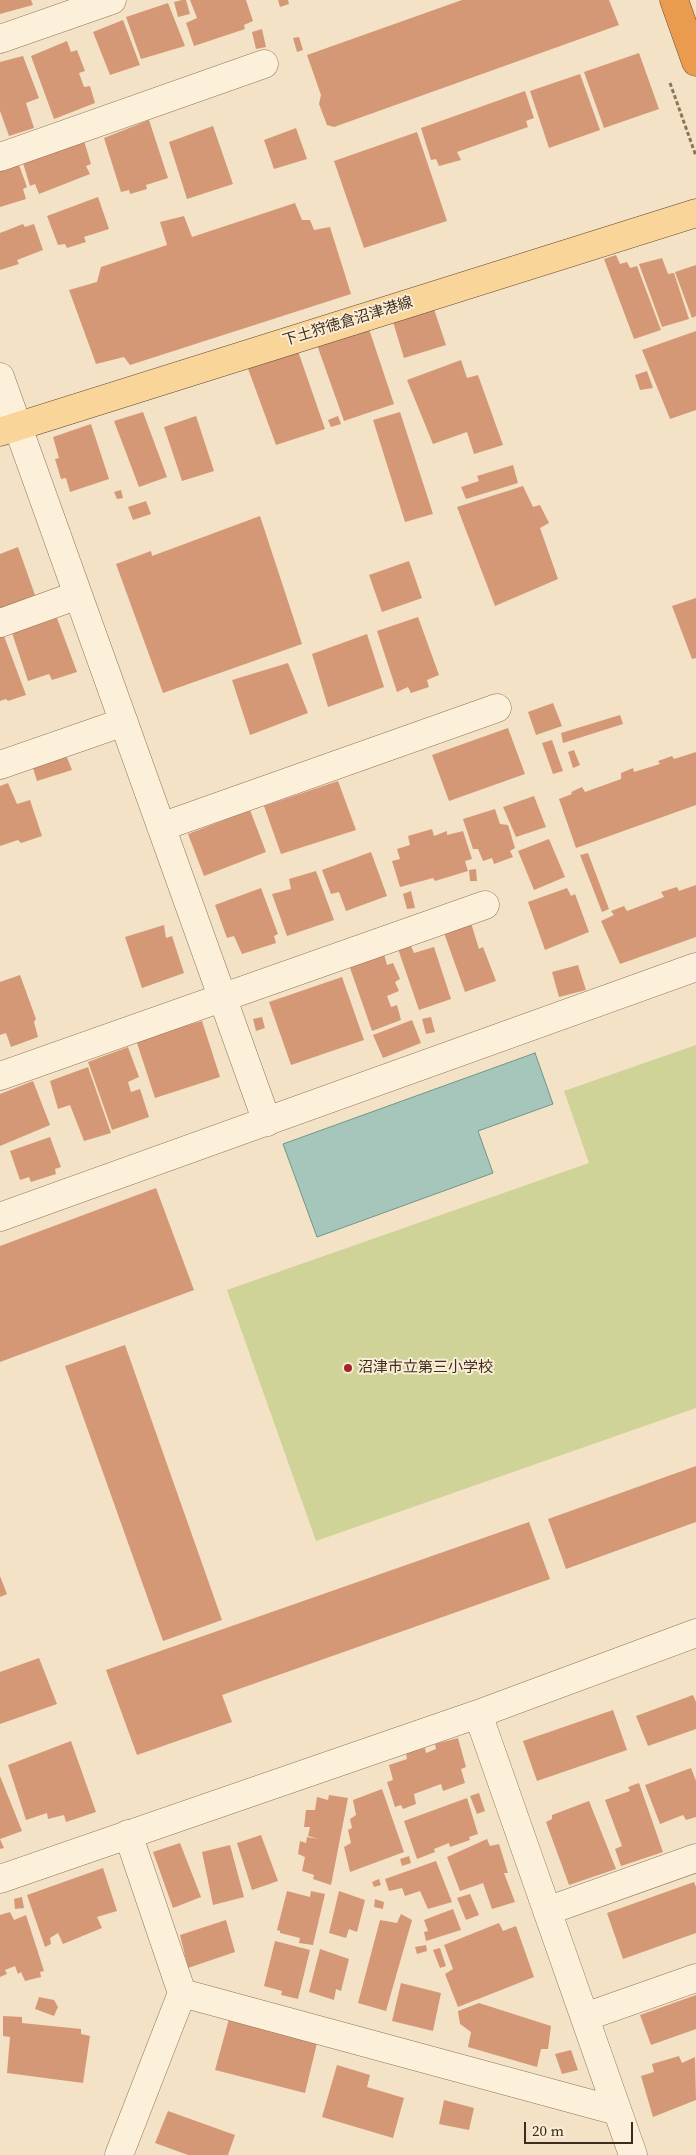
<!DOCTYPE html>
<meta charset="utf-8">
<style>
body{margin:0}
#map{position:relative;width:696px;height:2155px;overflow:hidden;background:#f3e2c5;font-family:"Source Serif 4",serif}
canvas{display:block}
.scale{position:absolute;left:524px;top:2122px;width:109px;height:22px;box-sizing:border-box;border:2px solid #3f2c1e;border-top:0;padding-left:6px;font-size:15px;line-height:18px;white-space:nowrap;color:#3f2c1e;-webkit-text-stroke:4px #f9edd6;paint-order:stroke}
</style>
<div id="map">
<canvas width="696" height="2155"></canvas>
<div class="scale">20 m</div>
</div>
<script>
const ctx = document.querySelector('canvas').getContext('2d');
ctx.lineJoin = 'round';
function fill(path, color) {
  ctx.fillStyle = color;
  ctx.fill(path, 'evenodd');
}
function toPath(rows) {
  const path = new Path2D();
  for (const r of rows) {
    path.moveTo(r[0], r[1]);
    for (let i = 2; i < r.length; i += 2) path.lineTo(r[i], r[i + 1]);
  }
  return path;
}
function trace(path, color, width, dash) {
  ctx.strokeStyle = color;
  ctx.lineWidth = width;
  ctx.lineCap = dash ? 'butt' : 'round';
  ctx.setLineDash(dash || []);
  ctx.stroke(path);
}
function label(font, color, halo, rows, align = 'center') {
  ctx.font = font + ' "Source Serif 4","Noto Sans JP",serif';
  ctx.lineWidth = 4;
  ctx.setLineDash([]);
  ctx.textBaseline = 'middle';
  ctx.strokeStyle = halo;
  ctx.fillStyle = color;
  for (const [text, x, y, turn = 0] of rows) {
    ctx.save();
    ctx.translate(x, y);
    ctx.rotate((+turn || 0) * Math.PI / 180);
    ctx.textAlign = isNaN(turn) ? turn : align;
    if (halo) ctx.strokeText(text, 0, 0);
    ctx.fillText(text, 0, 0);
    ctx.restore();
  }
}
const green = toPath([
 [696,1045,696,1408,316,1541,227,1290,589,1163,564,1091]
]);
const water = toPath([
 [535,1053,553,1104,478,1131,493,1173,317,1237,283,1144,535,1053]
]);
const building = toPath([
 [0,0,31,0,33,5,0,14],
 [182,0,186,0,190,14,178,17,174,2],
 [190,0,246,0,253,21,244,25,245,29,194,46,186,23,197,18],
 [278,0,288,0,289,4,280,7],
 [462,0,609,0,619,25,334,127,327,125,319,104,321,95,307,55],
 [168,3,185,46,141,59,126,17],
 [123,20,140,65,110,75,93,32],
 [262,29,266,47,256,49,252,32],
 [299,37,303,50,297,52,293,38],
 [67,41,71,52,77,50,85,71,79,73,84,87,90,86,95,103,54,119,31,56],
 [639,53,659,109,604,128,584,72],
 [23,56,39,98,26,103,34,128,9,136,0,111,0,62],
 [580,74,600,130,549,148,530,91],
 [525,91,534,118,526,121,528,127,457,152,461,160,439,166,436,159,431,160,421,128],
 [149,120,168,178,146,185,147,189,130,194,129,190,121,192,104,138],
 [213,126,233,184,187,199,169,142],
 [296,128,307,159,274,169,264,140],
 [417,132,447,221,364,248,334,161],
 [84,141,91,164,86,166,90,174,39,194,35,184,30,186,23,163],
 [7,164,8,169,19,165,27,187,23,189,26,199,0,207,0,167],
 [98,197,109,229,84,237,86,242,67,248,65,244,58,245,47,216],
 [295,203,302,220,310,220,314,230,330,227,351,294,130,365,124,357,96,364,69,290,97,282,101,267,167,245,160,222,184,216,192,237],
 [23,224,25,227,34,224,43,250,17,260,19,264,0,270,0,233],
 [616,255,620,264,627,262,630,268,637,266,661,330,634,339,604,259],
 [662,258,668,274,674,273,689,319,662,327,639,264],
 [696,265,696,316,692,318,675,272],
 [434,309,446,345,404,358,393,322],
 [369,329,394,404,344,421,317,345],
 [696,331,696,410,670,419,642,350],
 [298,351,325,429,276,445,247,366],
 [461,360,467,378,478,375,503,445,474,454,467,432,433,444,407,380],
 [647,371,653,388,640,390,635,375],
 [143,412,167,477,139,487,114,421],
 [400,412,433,514,405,522,373,420],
 [196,416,214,471,182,481,164,427],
 [338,416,341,424,331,427,328,420],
 [91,424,109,479,70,492,66,478,61,479,55,459,59,458,53,437],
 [513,465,518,483,466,499,461,487,479,481,477,476],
 [523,486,533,507,540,505,549,523,540,528,558,579,495,606,457,507],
 [121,490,123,498,117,499,114,492],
 [146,501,151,514,133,520,128,507],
 [260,516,302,644,163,693,116,564,151,551,152,556],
 [18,547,35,595,0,608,0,554],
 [409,561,422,598,382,612,369,575],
 [696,598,696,658,692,659,672,606],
 [418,617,439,675,427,680,429,687,411,693,408,687,397,692,377,631],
 [57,618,77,672,52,680,49,674,28,681,12,633],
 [367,634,384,687,328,707,312,654],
 [4,636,26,695,8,701,6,699,0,701,0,637],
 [288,663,308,713,250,735,232,680],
 [553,703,562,726,536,735,528,712],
 [620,715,623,724,563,743,561,733],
 [508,728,525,774,449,801,432,755],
 [552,740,563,771,553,774,542,743],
 [574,750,580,765,573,768,568,752],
 [696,752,696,805,576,848,559,799,572,794,571,792,582,787,585,792,621,779,621,773,633,768,634,772,660,764,658,761,672,756,674,759],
 [66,755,72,770,37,781,33,768],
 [338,781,356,830,281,854,264,806],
 [8,783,17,804,30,800,42,836,21,843,18,840,0,846,0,786],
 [534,796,546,827,516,837,503,807],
 [495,809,500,824,508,825,515,848,510,851,513,857,494,864,492,858,483,861,478,849,473,849,463,819],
 [250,810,266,852,204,876,188,834],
 [432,829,434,836,447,831,447,835,463,831,472,859,465,861,468,871,435,881,433,878,400,887,392,861,400,859,397,849,410,845,408,836],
 [549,839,565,877,534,890,518,851],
 [371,852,387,896,346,911,339,892,331,894,322,870],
 [588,853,609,909,602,912,580,855],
 [476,869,477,881,470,881,469,870],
 [316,871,334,920,287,936,272,894,291,889,289,879],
 [696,885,696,937,620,964,601,921,614,915,611,911,624,906,627,911,664,897,661,892,677,887,679,891],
 [261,888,278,934,274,936,276,943,242,954,234,936,227,938,215,905],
 [567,888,571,896,575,894,589,932,545,950,528,902],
 [411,891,415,908,407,909,403,894],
 [471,923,479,949,483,947,496,981,465,992,444,933],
 [164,925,166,938,172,936,184,973,142,988,125,937],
 [410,944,414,953,434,947,451,999,419,1010,398,949],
 [384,954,387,965,393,963,400,979,395,982,399,991,387,996,391,1007,397,1005,401,1020,372,1031,349,965],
 [578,965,586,990,559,997,552,972],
 [20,975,36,1019,34,1022,38,1037,11,1047,6,1033,0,1035,0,982],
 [342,977,364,1040,291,1065,269,1002],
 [262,1017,265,1028,256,1031,253,1019],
 [431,1017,435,1032,426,1034,422,1019],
 [412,1020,421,1043,383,1058,373,1035],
 [202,1021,220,1077,155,1098,136,1040],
 [128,1047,139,1077,128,1082,131,1092,140,1089,149,1117,112,1130,88,1062],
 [88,1067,111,1133,84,1141,70,1105,58,1109,50,1081],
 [33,1081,50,1125,0,1146,0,1094],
 [50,1137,61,1167,55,1169,56,1174,31,1182,29,1177,20,1180,10,1151],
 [156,1188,194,1290,0,1362,0,1246],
 [125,1345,222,1620,163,1641,65,1366],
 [696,1466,696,1522,566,1569,548,1519],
 [529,1522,550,1579,222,1695,232,1722,137,1755,106,1670],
 [0,1576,7,1594,0,1597],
 [39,1658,57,1704,0,1724,0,1672],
 [693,1695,696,1702,696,1729,648,1746,636,1716],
 [613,1710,627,1750,537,1781,523,1741],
 [458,1738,466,1767,461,1769,465,1783,443,1791,441,1784,414,1794,416,1804,403,1809,401,1805,395,1807,387,1782,393,1780,389,1765,407,1759,406,1753,425,1748,426,1753,436,1749,435,1744],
 [71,1741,96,1812,66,1822,64,1815,48,1819,47,1813,26,1820,8,1765],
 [691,1768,696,1781,696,1817,686,1820,683,1815,660,1824,645,1785],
 [0,1776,22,1831,0,1839,4,1848,0,1849],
 [639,1783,663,1852,621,1866,615,1849,622,1846,605,1800,630,1791,628,1787],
 [382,1789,404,1852,350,1872,344,1847,351,1843,348,1830,352,1828,350,1819,356,1815,353,1800],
 [479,1793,485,1811,477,1814,470,1796],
 [329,1795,348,1798,331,1885,313,1879,314,1875,302,1871,305,1857,298,1854,300,1841,306,1843,307,1837,319,1839,308,1836,310,1827,304,1827,306,1810,315,1810,317,1797,328,1800],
 [467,1798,478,1834,469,1837,470,1840,450,1847,449,1843,434,1849,435,1852,417,1859,404,1821],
 [589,1801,616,1869,569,1885,546,1822,552,1819,552,1815],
 [261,1835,278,1881,252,1890,237,1843],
 [487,1839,490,1846,499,1844,508,1873,504,1873,515,1902,492,1909,483,1883,460,1891,447,1857],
 [180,1843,201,1897,173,1908,153,1852],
 [230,1845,244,1897,213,1905,202,1852],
 [409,1856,411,1863,402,1866,400,1859],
 [436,1861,452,1902,428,1909,420,1891,405,1896,402,1888,389,1891,385,1879],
 [103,1868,117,1911,97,1917,102,1928,63,1944,58,1933,50,1938,51,1944,45,1947,27,1895],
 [379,1879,381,1885,374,1887,372,1882],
 [694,1882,696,1887,696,1933,623,1959,607,1913],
 [287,1891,310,1897,311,1891,325,1894,313,1945,299,1943,300,1938,280,1933,280,1931,277,1930],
 [339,1891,365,1900,357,1932,349,1929,346,1938,329,1933],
 [470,1894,479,1915,466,1920,457,1898],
 [22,1897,24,1908,15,1909,14,1899],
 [375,1899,384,1902,383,1909,374,1907],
 [453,1909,461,1930,426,1941,424,1932,428,1931,424,1920],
 [10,1912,14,1920,26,1915,44,1971,40,1972,41,1977,25,1981,21,1972,18,1974,15,1966,5,1970,7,1974,0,1977,0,1915],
 [401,1914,412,1920,386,2011,358,2003,380,1920,397,1923],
 [226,1920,235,1952,188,1968,180,1935],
 [499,1923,503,1931,516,1926,534,1977,458,2007,445,1974,453,1969,444,1945],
 [275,1941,310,1950,298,1999,281,1995,282,1991,264,1986],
 [426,1945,427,1951,417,1954,415,1947],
 [440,1948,446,1966,440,1968,433,1950],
 [320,1949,349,1959,341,1991,336,1989,334,2000,309,1992],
 [401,1983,441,1993,433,2031,392,2021],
 [696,1995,696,2029,651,2045,640,2015],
 [39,1997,54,2000,58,2007,54,2016,35,2009],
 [479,2003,551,2026,548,2049,541,2049,537,2067,468,2047,471,2032,460,2024,458,2011],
 [3,2016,22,2017,22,2023,81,2029,81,2034,90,2036,83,2083,7,2073,10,2037,3,2036],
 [229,2019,317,2043,305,2093,215,2070],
 [571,2050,578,2070,562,2074,555,2054],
 [679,2056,682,2063,695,2057,696,2100,653,2117,641,2076,654,2072,652,2064],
 [337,2065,370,2075,367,2087,404,2098,393,2138,322,2117],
 [444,2100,474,2108,469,2130,439,2124],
 [168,2111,235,2135,228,2155,188,2155,155,2143]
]);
const path = toPath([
 [670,83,696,156]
]);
const minor = toPath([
 [0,39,112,0],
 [0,157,264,64],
 [0,377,267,1122],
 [0,623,78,595],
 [0,765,124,722],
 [161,827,497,708],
 [0,1076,485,905],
 [0,1217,696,967],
 [478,1714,633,2155],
 [0,1879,478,1714,696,1633],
 [547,1911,696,1858],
 [182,1993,617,2111],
 [585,2017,696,1978],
 [119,2155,182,1993,128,1834]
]);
const major = toPath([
 [0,432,696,213]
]);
const highway = toPath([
 [674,0,696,62]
]);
const markers = [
 [348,1368,5,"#a6222b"]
];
const streetNames = [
 ["下土狩徳倉沼津港線",348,322,-17]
];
const poiNames = [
 ["沼津市立第三小学校",358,1368]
];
fill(green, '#d0d397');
fill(water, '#a7c6bb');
trace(water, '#6c9689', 1);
fill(building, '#d59877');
trace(minor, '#917358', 29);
trace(major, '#5e412d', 29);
trace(highway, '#5e412d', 29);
trace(path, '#917358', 3, [4, 2.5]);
trace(minor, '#fcf0da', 28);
trace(major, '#f9d59a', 28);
trace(highway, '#ea9b4e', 28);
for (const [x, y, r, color] of markers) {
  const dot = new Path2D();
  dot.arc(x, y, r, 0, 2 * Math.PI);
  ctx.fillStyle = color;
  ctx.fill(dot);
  trace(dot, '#f9edd6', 2);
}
label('15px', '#3f2c1e', '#f9edd6', streetNames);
label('15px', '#3f2c1e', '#f9edd6', poiNames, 'left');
</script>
